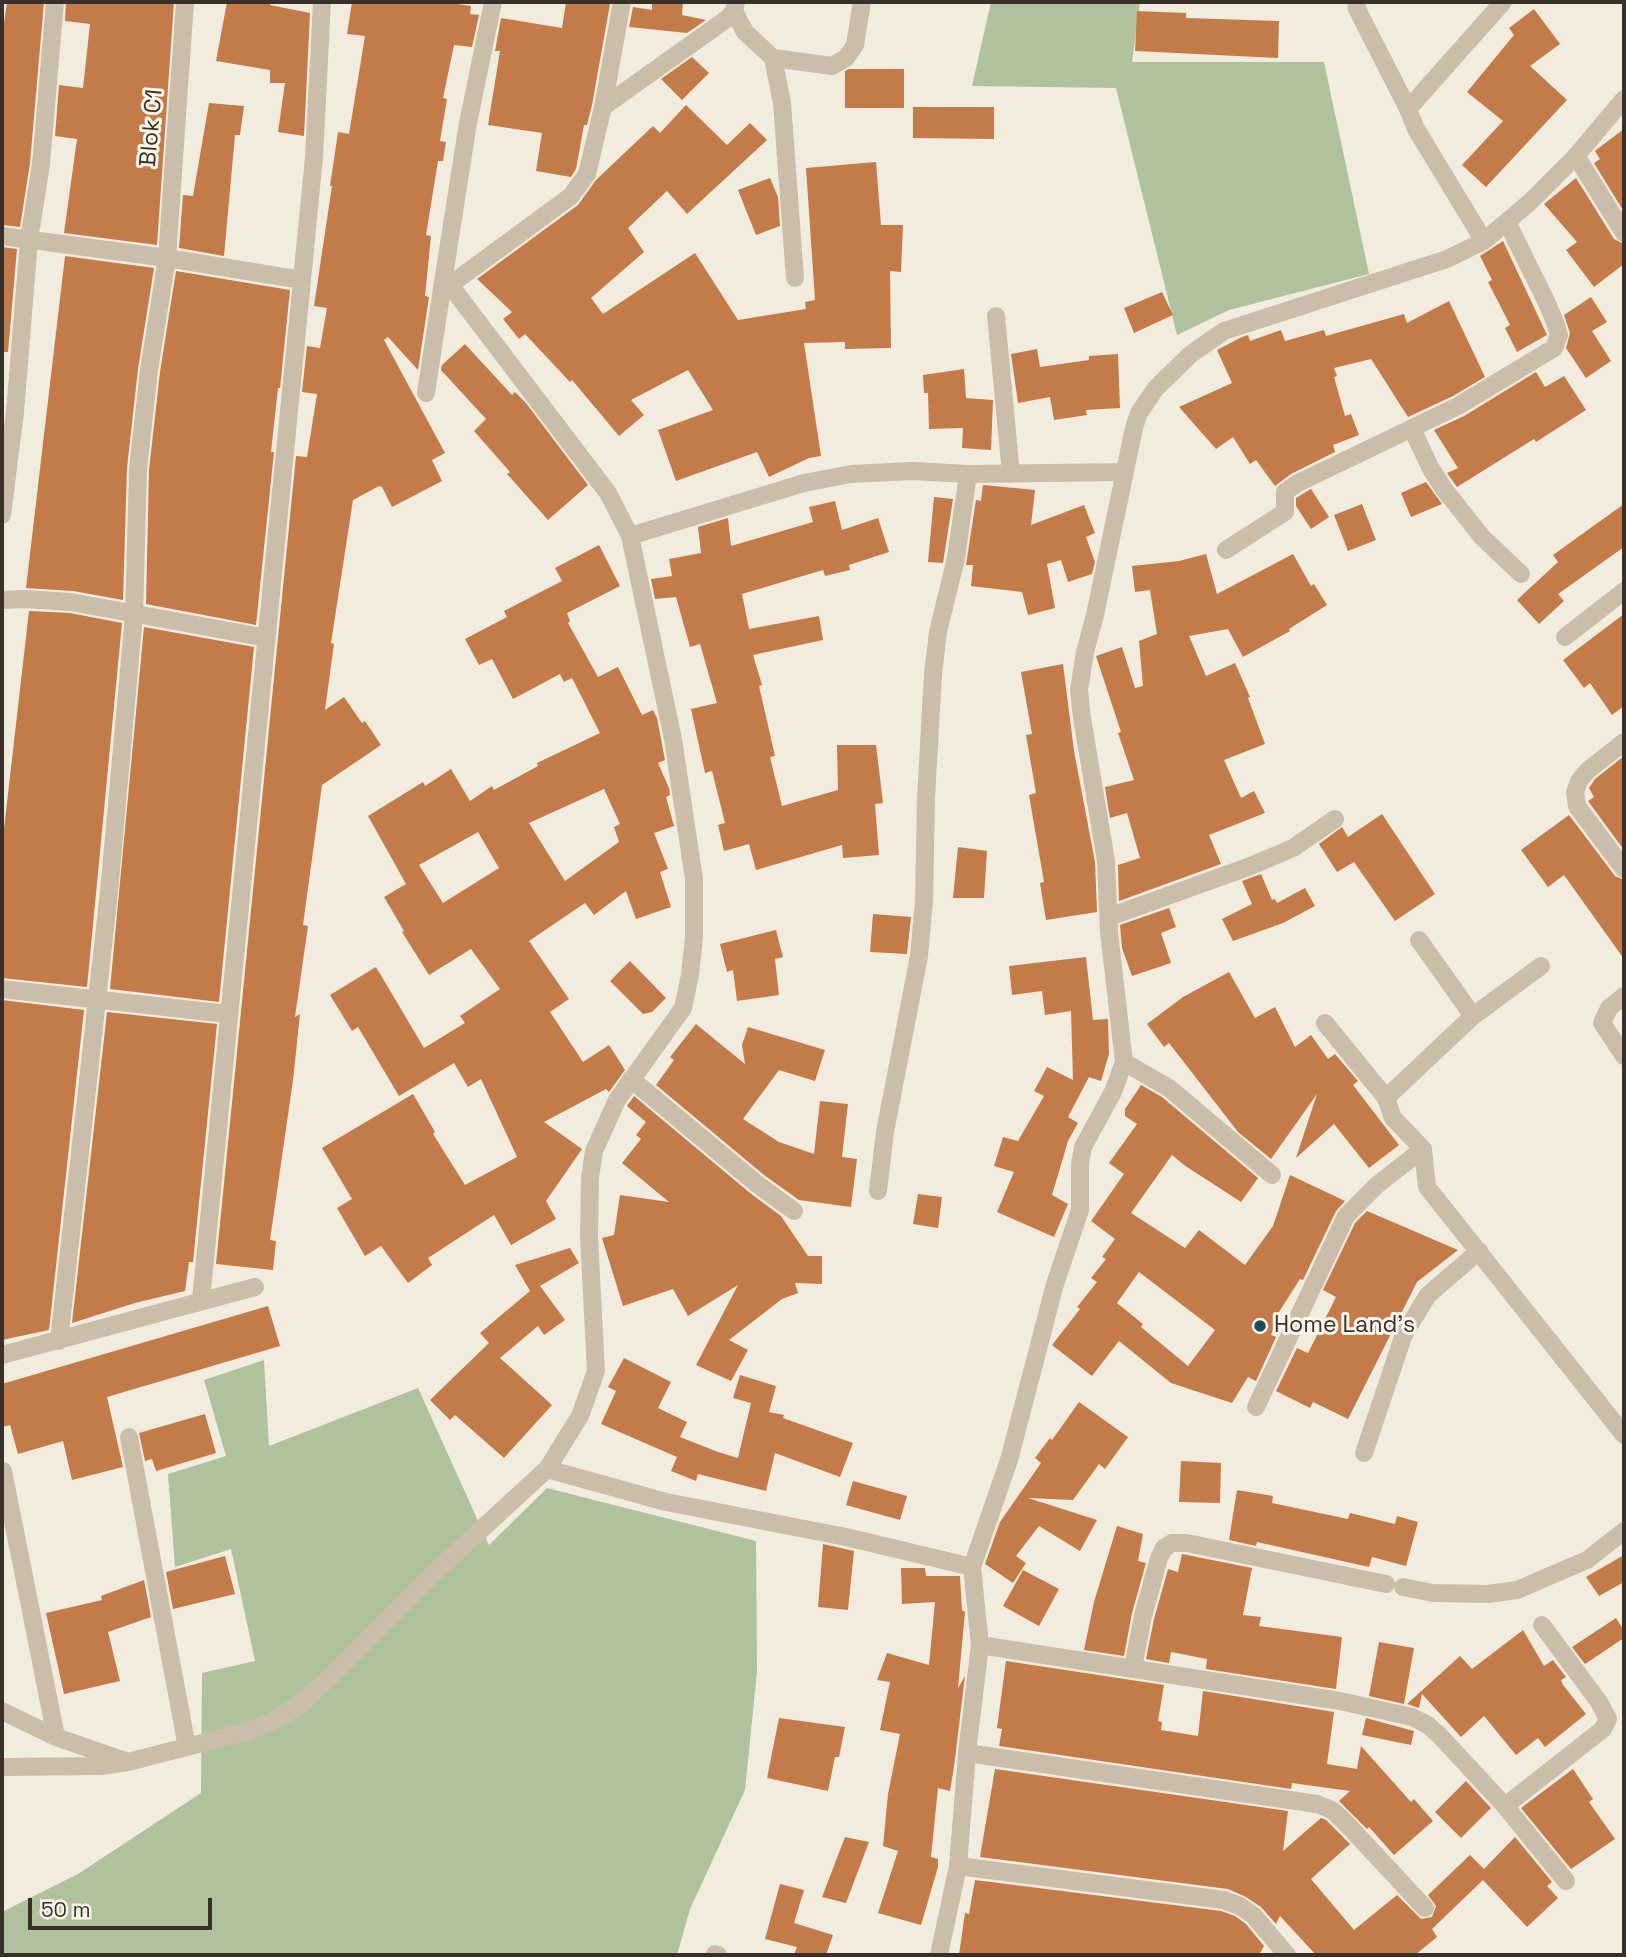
<!DOCTYPE html>
<style>
body{margin:0}
#map{position:relative;width:1626px;height:1957px;overflow:hidden;background:#f2ecde;font-family:"Space Grotesk",sans-serif}
canvas{display:block}
.frame{position:absolute;inset:0;border:4px solid #383029;pointer-events:none}
.scale{position:absolute;left:28px;top:1898px;width:184px;height:32px;box-sizing:border-box;border:4px solid #383029;border-top:0;padding-left:9px;font-size:21px;line-height:24px;white-space:nowrap;color:#383029;-webkit-text-stroke:5px #faf5ea;paint-order:stroke}
</style>
<div id="map">
<canvas width="1626" height="1957"></canvas>
<div class="frame"></div>
<div class="scale">50 m</div>
</div>
<script>
const ctx = document.querySelector('canvas').getContext('2d');
ctx.lineJoin = 'round';
function fill(path, color) {
  ctx.fillStyle = color;
  ctx.fill(path, 'evenodd');
}
function toPath(rows) {
  const path = new Path2D();
  for (const r of rows) {
    path.moveTo(r[0], r[1]);
    for (let i = 2; i < r.length; i += 2) path.lineTo(r[i], r[i + 1]);
  }
  return path;
}
function trace(path, color, width, dash) {
  ctx.strokeStyle = color;
  ctx.lineWidth = width;
  ctx.lineCap = dash ? 'butt' : 'round';
  ctx.setLineDash(dash || []);
  ctx.stroke(path);
}
function label(font, color, halo, rows, align = 'center') {
  ctx.font = font + ' "Space Grotesk",sans-serif';
  ctx.lineWidth = 6;
  ctx.setLineDash([]);
  ctx.textBaseline = 'middle';
  ctx.strokeStyle = halo;
  ctx.fillStyle = color;
  for (const [text, x, y, turn = 0] of rows) {
    ctx.save();
    ctx.translate(x, y);
    ctx.rotate((+turn || 0) * Math.PI / 180);
    ctx.textAlign = isNaN(turn) ? turn : align;
    if (halo) ctx.strokeText(text, 0, 0);
    ctx.fillText(text, 0, 0);
    ctx.restore();
  }
}
const green = toPath([
 [991,2,1140,2,1132,62,1324,62,1369,274,1229,310,1177,335,1116,88,972,86],
 [264,1360,269,1446,418,1388,489,1545,547,1488,756,1541,757,1672,745,1790,690,1909,677,1955,2,1955,2,1912,78,1874,201,1793,202,1673,255,1661,231,1549,175,1567,168,1474,226,1456,204,1380]
]);
const building = toPath([
 [7,2,44,2,30,163,20,227,2,225,2,37],
 [66,2,174,2,157,245,64,233,77,139,55,136,59,85,83,88,90,24,65,21],
 [227,2,270,2,270,5,310,13,304,136,278,132,285,83,270,83,270,70,216,61],
 [352,2,445,2,471,6,470,14,479,15,472,47,454,45,443,98,447,99,440,141,446,142,443,161,438,161,426,235,431,236,425,296,429,297,418,370,388,337,384,340,445,453,432,460,442,481,392,507,382,487,379,486,353,500,331,643,334,644,325,710,344,697,362,723,365,721,381,745,322,785,303,925,308,926,295,1017,300,1014,293,1080,270,1240,276,1241,273,1270,216,1264,296,456,307,457,317,394,302,392,307,346,320,348,327,308,314,306,332,186,330,186,338,132,349,134,365,36,347,34],
 [566,2,610,4,592,105,587,125,584,125,576,169,571,177,536,171,542,133,488,125,500,51,495,51,501,18,562,28],
 [652,2,683,2,682,15,706,20,687,33,629,27,633,7,652,10],
 [1534,9,1560,44,1530,66,1567,100,1486,187,1462,165,1503,121,1467,92,1514,35,1509,28],
 [1137,11,1186,13,1186,18,1279,21,1278,58,1135,51],
 [692,57,709,73,682,100,661,79],
 [849,69,904,69,904,108,845,108,845,71],
 [209,103,244,106,240,135,235,135,224,256,179,248,183,195,193,196],
 [686,105,727,145,750,123,767,140,687,214,667,191,628,228,644,252,591,298,603,314,695,253,738,320,806,309,805,302,815,300,806,168,876,162,881,225,903,225,901,272,890,271,891,348,845,349,845,342,804,343,821,456,809,458,769,477,757,452,676,481,658,430,713,410,688,370,631,400,644,415,619,436,572,380,570,382,525,334,519,339,503,319,512,312,477,279,578,205,596,180,653,126,660,133],
 [913,107,994,107,994,139,913,138],
 [1624,129,1624,212,1594,163,1600,159,1595,151,1596,150],
 [770,178,778,197,780,226,756,235,738,190],
 [1576,178,1614,239,1624,244,1624,264,1594,287,1566,250,1577,242,1544,204],
 [1503,241,1547,335,1517,352,1505,328,1510,325,1488,282,1492,280,1480,256],
 [2,247,17,249,8,352,2,352],
 [65,256,154,268,138,369,127,468,123,600,73,591,26,588],
 [176,271,290,290,280,388,278,388,271,452,274,452,256,625,146,604,149,470,160,372],
 [1162,292,1173,315,1134,333,1124,308],
 [1591,297,1607,322,1592,331,1611,361,1586,378,1566,348,1570,333,1564,315],
 [1449,301,1485,377,1453,396,1408,417,1371,359,1334,368,1337,376,1334,377,1345,416,1351,414,1359,435,1333,445,1335,452,1291,474,1275,486,1256,460,1250,464,1233,437,1216,449,1179,407,1232,383,1217,350,1242,337,1248,335,1250,341,1281,330,1285,341,1324,330,1326,336,1404,314,1407,323],
 [465,344,512,395,515,392,526,403,588,485,548,520,507,474,510,472,474,431,486,419,441,370,442,365],
 [1037,349,1040,367,1089,360,1089,356,1118,354,1120,408,1086,410,1087,415,1054,420,1050,397,1018,403,1011,354],
 [964,369,966,398,993,400,991,450,962,448,963,428,929,429,928,393,924,393,923,375],
 [1536,372,1545,387,1564,376,1586,410,1536,442,1534,439,1457,487,1447,473,1458,468,1434,430,1464,416],
 [1426,482,1442,504,1411,517,1401,493],
 [983,485,1035,490,1031,525,1084,505,1095,533,1086,537,1095,562,1092,574,1068,582,1061,560,1047,564,1055,608,1028,615,1022,592,971,586,973,565,966,565,976,500,981,501],
 [1311,489,1329,517,1311,529,1296,506,1296,498],
 [934,497,953,499,943,563,928,562],
 [835,501,842,530,878,518,889,552,849,565,850,570,825,576,823,570,742,594,749,629,819,616,823,640,753,655,762,685,759,686,775,756,770,757,782,806,838,790,837,745,876,745,883,803,875,804,879,855,843,858,842,845,756,870,749,844,724,851,718,825,725,823,712,771,705,773,691,709,717,703,700,644,690,647,676,597,655,599,651,579,672,576,669,559,701,553,698,527,728,518,731,546,813,522,809,507],
 [1362,504,1376,540,1348,551,1334,515],
 [1624,504,1624,547,1558,594,1564,601,1539,624,1517,600,1558,562,1553,555],
 [599,545,620,586,567,613,570,621,568,623,598,677,618,667,642,715,653,710,657,718,665,760,658,763,669,788,670,795,666,797,674,826,654,833,668,869,660,872,671,907,636,919,626,891,594,915,585,903,529,941,569,999,550,1012,583,1062,609,1045,625,1070,609,1092,606,1089,544,1122,582,1149,546,1201,556,1219,511,1245,494,1215,428,1258,432,1265,408,1283,381,1246,365,1256,337,1208,352,1199,322,1148,413,1094,435,1132,433,1134,465,1185,517,1157,481,1079,468,1087,454,1063,399,1096,358,1027,352,1031,330,995,376,967,424,1048,465,1023,460,1016,500,989,471,949,429,975,402,932,404,931,384,897,406,884,368,816,423,782,425,786,451,769,470,801,492,786,494,790,538,766,537,763,600,733,572,678,564,682,560,674,513,699,492,659,479,665,465,639,507,617,504,611,562,581,555,568],
 [604,789,620,824,614,827,619,842,565,881,529,823],
 [478,832,499,868,443,903,419,865],
 [1206,554,1217,594,1293,554,1311,586,1314,584,1327,605,1289,629,1290,631,1243,657,1228,629,1189,636,1206,676,1235,663,1250,697,1248,698,1265,744,1224,760,1241,798,1254,791,1265,813,1209,835,1221,864,1119,901,1118,865,1140,858,1127,813,1110,818,1105,787,1134,780,1118,733,1121,732,1096,656,1122,647,1135,688,1143,686,1139,641,1157,634,1150,590,1135,592,1132,566,1179,561],
 [29,611,70,613,122,623,87,987,2,978,2,846],
 [1624,614,1624,706,1612,715,1590,683,1584,688,1563,660],
 [144,627,254,647,219,1002,110,989],
 [1063,664,1074,751,1095,862,1097,912,1046,920,1040,883,1044,882,1029,795,1036,793,1026,735,1032,734,1021,672],
 [1624,756,1624,850,1588,801,1594,797,1589,788,1595,779],
 [1382,814,1435,894,1395,921,1354,862,1337,872,1319,844,1342,827,1348,837],
 [1569,815,1615,876,1624,880,1624,959,1564,875,1548,887,1521,850],
 [958,847,987,851,984,898,953,898],
 [1261,874,1272,900,1275,899,1277,903,1305,888,1315,906,1283,923,1233,941,1222,919,1252,904,1242,881],
 [1169,908,1176,927,1161,933,1171,963,1132,976,1122,948,1120,925],
 [873,914,911,917,907,954,870,952],
 [776,930,783,957,775,959,779,995,737,1001,733,970,727,972,720,944],
 [1086,957,1093,1020,1108,1019,1109,1054,1101,1081,1089,1077,1068,1117,1078,1123,1068,1141,1052,1195,1068,1204,1054,1237,997,1212,1014,1172,994,1166,1003,1137,1018,1141,1044,1096,1034,1091,1047,1067,1073,1080,1071,1011,1045,1015,1042,991,1012,995,1009,966],
 [630,961,666,998,652,1012,643,1014,610,981],
 [1229,972,1255,1018,1275,1007,1295,1047,1311,1035,1328,1059,1335,1054,1358,1081,1353,1085,1399,1145,1369,1168,1334,1124,1296,1158,1317,1094,1271,1159,1238,1132,1169,1043,1164,1047,1147,1024,1183,997],
 [2,1000,84,1010,49,1330,2,1340],
 [107,1012,217,1024,193,1262,189,1262,185,1291,135,1303,72,1323],
 [696,1024,745,1064,742,1045,748,1027,825,1050,815,1081,779,1070,743,1119,779,1142,814,1154,820,1101,848,1104,842,1157,857,1159,851,1207,799,1200,764,1175,656,1085,674,1060,670,1057],
 [1141,1085,1162,1097,1258,1178,1241,1202,1184,1165,1172,1155,1131,1213,1185,1248,1199,1230,1245,1265,1273,1226,1290,1175,1345,1201,1336,1211,1303,1280,1300,1279,1279,1312,1271,1335,1276,1337,1256,1381,1248,1377,1232,1403,1171,1383,1119,1341,1092,1376,1052,1345,1080,1309,1077,1307,1097,1282,1091,1278,1106,1259,1102,1257,1115,1239,1091,1221,1124,1174,1109,1163,1137,1124,1125,1116,1125,1109],
 [1139,1272,1215,1330,1188,1366,1141,1327,1143,1324,1117,1303],
 [634,1096,750,1193,781,1216,808,1256,822,1256,822,1284,795,1283,798,1293,782,1299,729,1340,748,1350,731,1381,696,1365,738,1285,688,1316,673,1289,623,1306,602,1238,614,1235,620,1195,669,1202,622,1163,641,1139,636,1135,646,1122,627,1106],
 [918,1194,942,1197,938,1228,913,1224],
 [1367,1211,1458,1250,1417,1282,1348,1419,1313,1402,1310,1408,1276,1391,1297,1348,1308,1353,1336,1297,1323,1290,1355,1223],
 [570,1248,579,1263,540,1286,565,1320,544,1335,538,1326,500,1358,552,1405,504,1458,455,1415,450,1420,430,1400,489,1343,480,1333,530,1291,515,1265],
 [268,1306,280,1346,107,1397,123,1467,72,1480,63,1441,18,1454,10,1425,2,1427,2,1384],
 [624,1358,671,1382,658,1408,687,1422,680,1437,718,1452,738,1458,751,1403,733,1398,740,1375,776,1386,769,1412,784,1415,783,1418,853,1443,840,1477,775,1453,766,1491,698,1474,696,1481,671,1471,677,1457,601,1424,616,1391,608,1387],
 [1079,1402,1128,1437,1105,1469,1099,1464,1073,1500,1028,1498,1097,1520,1080,1551,1039,1526,1016,1556,1026,1563,1013,1583,985,1564,1000,1522,1041,1463,1035,1458,1050,1438,1052,1440],
 [205,1414,216,1453,156,1471,152,1459,145,1461,139,1433],
 [1181,1461,1221,1463,1220,1503,1179,1502],
 [853,1481,907,1496,900,1520,846,1505],
 [1237,1490,1273,1496,1272,1503,1348,1519,1350,1513,1395,1524,1397,1516,1418,1522,1406,1566,1372,1557,1369,1567,1257,1542,1256,1546,1229,1540],
 [1117,1526,1143,1534,1138,1561,1146,1563,1132,1613,1124,1656,1084,1650,1094,1602],
 [823,1544,854,1551,848,1610,818,1607],
 [1182,1554,1252,1568,1243,1615,1261,1617,1259,1626,1342,1637,1336,1689,1206,1669,1207,1659,1171,1652,1169,1663,1146,1659,1154,1619,1168,1569,1178,1572],
 [1624,1555,1624,1582,1599,1596,1586,1577],
 [225,1556,235,1594,173,1609,166,1572],
 [901,1568,925,1568,926,1576,960,1576,962,1610,965,1612,958,1688,965,1676,954,1767,950,1791,938,1788,931,1857,938,1859,938,1867,921,1925,878,1913,898,1851,883,1846,888,1794,900,1734,880,1730,890,1682,877,1680,887,1653,929,1665,935,1602,902,1604],
 [1023,1570,1059,1589,1039,1626,1003,1606],
 [144,1580,151,1617,108,1632,120,1681,64,1694,46,1613,102,1600,101,1596],
 [1616,1618,1624,1631,1624,1638,1585,1664,1572,1647],
 [1523,1630,1544,1666,1553,1660,1566,1677,1561,1680,1563,1685,1586,1714,1545,1747,1538,1738,1516,1755,1484,1716,1461,1737,1422,1694,1419,1708,1407,1704,1460,1656,1472,1669],
 [1379,1642,1414,1648,1404,1704,1369,1696],
 [1006,1661,1164,1685,1158,1721,1162,1722,1161,1730,1198,1736,1203,1691,1334,1712,1327,1764,1357,1769,1361,1746,1411,1802,1414,1799,1433,1821,1394,1855,1369,1827,1367,1829,1339,1801,1350,1791,1292,1783,1291,1789,999,1746,1002,1729,997,1728],
 [779,1718,845,1727,839,1757,835,1757,828,1791,767,1778],
 [1366,1718,1414,1731,1411,1745,1362,1735],
 [995,1769,1288,1811,1283,1851,1321,1818,1326,1820,1350,1844,1311,1879,1354,1930,1397,1895,1421,1919,1432,1917,1436,1906,1428,1895,1470,1855,1484,1869,1515,1837,1552,1882,1547,1886,1558,1898,1527,1927,1483,1880,1432,1929,1437,1937,1415,1955,1316,1955,1280,1916,1276,1924,1261,1907,1246,1897,1228,1889,980,1857],
 [1573,1769,1593,1799,1589,1802,1615,1839,1571,1869,1521,1808],
 [1466,1781,1491,1808,1461,1838,1435,1812],
 [845,1837,869,1842,846,1903,822,1897],
 [975,1880,1221,1911,1235,1916,1246,1924,1264,1946,1259,1955,959,1955,965,1913,969,1914],
 [780,1884,804,1890,794,1923,833,1935,826,1955,794,1955,797,1947,765,1939]
]);
const minor = toPath([
 [622,2,603,107,728,18,734,11,736,2],
 [1356,2,1357,9,1408,109],
 [734,11,745,32,773,58,832,66,846,58,855,45,862,2],
 [773,58,782,103,795,278],
 [1576,156,1624,233],
 [2,236,167,258,302,280],
 [1484,241,1416,129,1408,109,1503,2],
 [443,282,468,123,493,2],
 [450,285,608,493,630,536,673,739,694,879,694,937,690,975,683,1008,617,1100,594,1151,590,1178,589,1237,596,1371,580,1416,547,1469,666,1502,846,1537,972,1567],
 [996,316,1011,474],
 [426,393,443,282,450,285,571,196,587,174,603,107],
 [1412,429,1431,469,1444,489,1482,537,1521,574],
 [2,515,15,412,29,240,41,164,55,2],
 [630,536,804,483,851,474,912,471,968,474,1125,472],
 [1226,550,1285,512,1285,492,1296,484,1458,406,1554,348,1559,335,1555,322,1546,301,1507,222],
 [2,600,24,599,71,602,267,638],
 [1565,637,1624,591],
 [1624,742,1587,771,1579,781,1575,793,1577,806,1624,869],
 [1109,917,1248,867,1293,848,1335,819],
 [1419,940,1473,1016],
 [1541,966,1473,1016,1386,1098,1393,1118,1423,1149,1427,1187,1624,1435],
 [2,989,228,1014],
 [1624,996,1609,1008,1602,1023,1624,1056],
 [1325,1023,1386,1098],
 [1124,1062,1169,1088,1272,1175],
 [631,1079,757,1184,794,1211],
 [878,1191,885,1132,919,956,924,901,926,798,933,674,938,632,956,558,968,474],
 [201,1300,302,280,314,157,322,2],
 [59,1341,109,892,134,615,138,469,149,370,167,258,185,2],
 [2,1355,255,1287],
 [1256,1407,1346,1216,1377,1185,1423,1149],
 [129,1437,187,1747],
 [1364,1453,1404,1334,1428,1295,1479,1251],
 [3,1471,56,1737],
 [1403,1587,1433,1593,1488,1594,1517,1590,1587,1560,1624,1531],
 [980,1645,1340,1701,1412,1717,1428,1725,1441,1737,1505,1806,1566,1881],
 [1133,1668,1143,1616,1159,1558,1164,1548,1172,1543,1187,1543,1386,1584],
 [2,1711,56,1737,125,1761],
 [967,1753,1317,1804,1332,1810,1344,1821,1425,1908],
 [2,1767,101,1766,128,1762,245,1732,275,1720,299,1705,328,1679,436,1571,547,1469],
 [1505,1806,1603,1729,1608,1719,1599,1702,1542,1625],
 [958,1866,1224,1900,1240,1906,1254,1916,1287,1955],
 [715,1954,718,1955],
 [939,1955,958,1866,967,1753,980,1645,972,1567,1009,1460,1055,1284,1080,1210,1080,1164,1083,1147,1113,1092,1124,1062,1109,932,1106,861,1082,718,1079,690,1085,652,1095,615,1134,428,1139,413,1156,388,1191,354,1224,331,1447,259,1484,241,1530,202,1576,156,1624,99]
]);
const markers = [
 [1260,1326,7,"#1f4c59"]
];
const streetNames = [
 ["Blok C1",152,128,-85]
];
const poiNames = [
 ["Home Land's",1274,1326]
];
fill(green, '#b0c19e');
fill(building, '#c47b4a');
trace(minor, '#cabeaa', 18);
for (const [x, y, r, color] of markers) {
  const dot = new Path2D();
  dot.arc(x, y, r, 0, 2 * Math.PI);
  ctx.fillStyle = color;
  ctx.fill(dot);
  trace(dot, '#faf5ea', 2.5);
}
label('23px', '#383029', '#faf5ea', streetNames);
label('23px', '#383029', '#faf5ea', poiNames, 'left');
</script>
